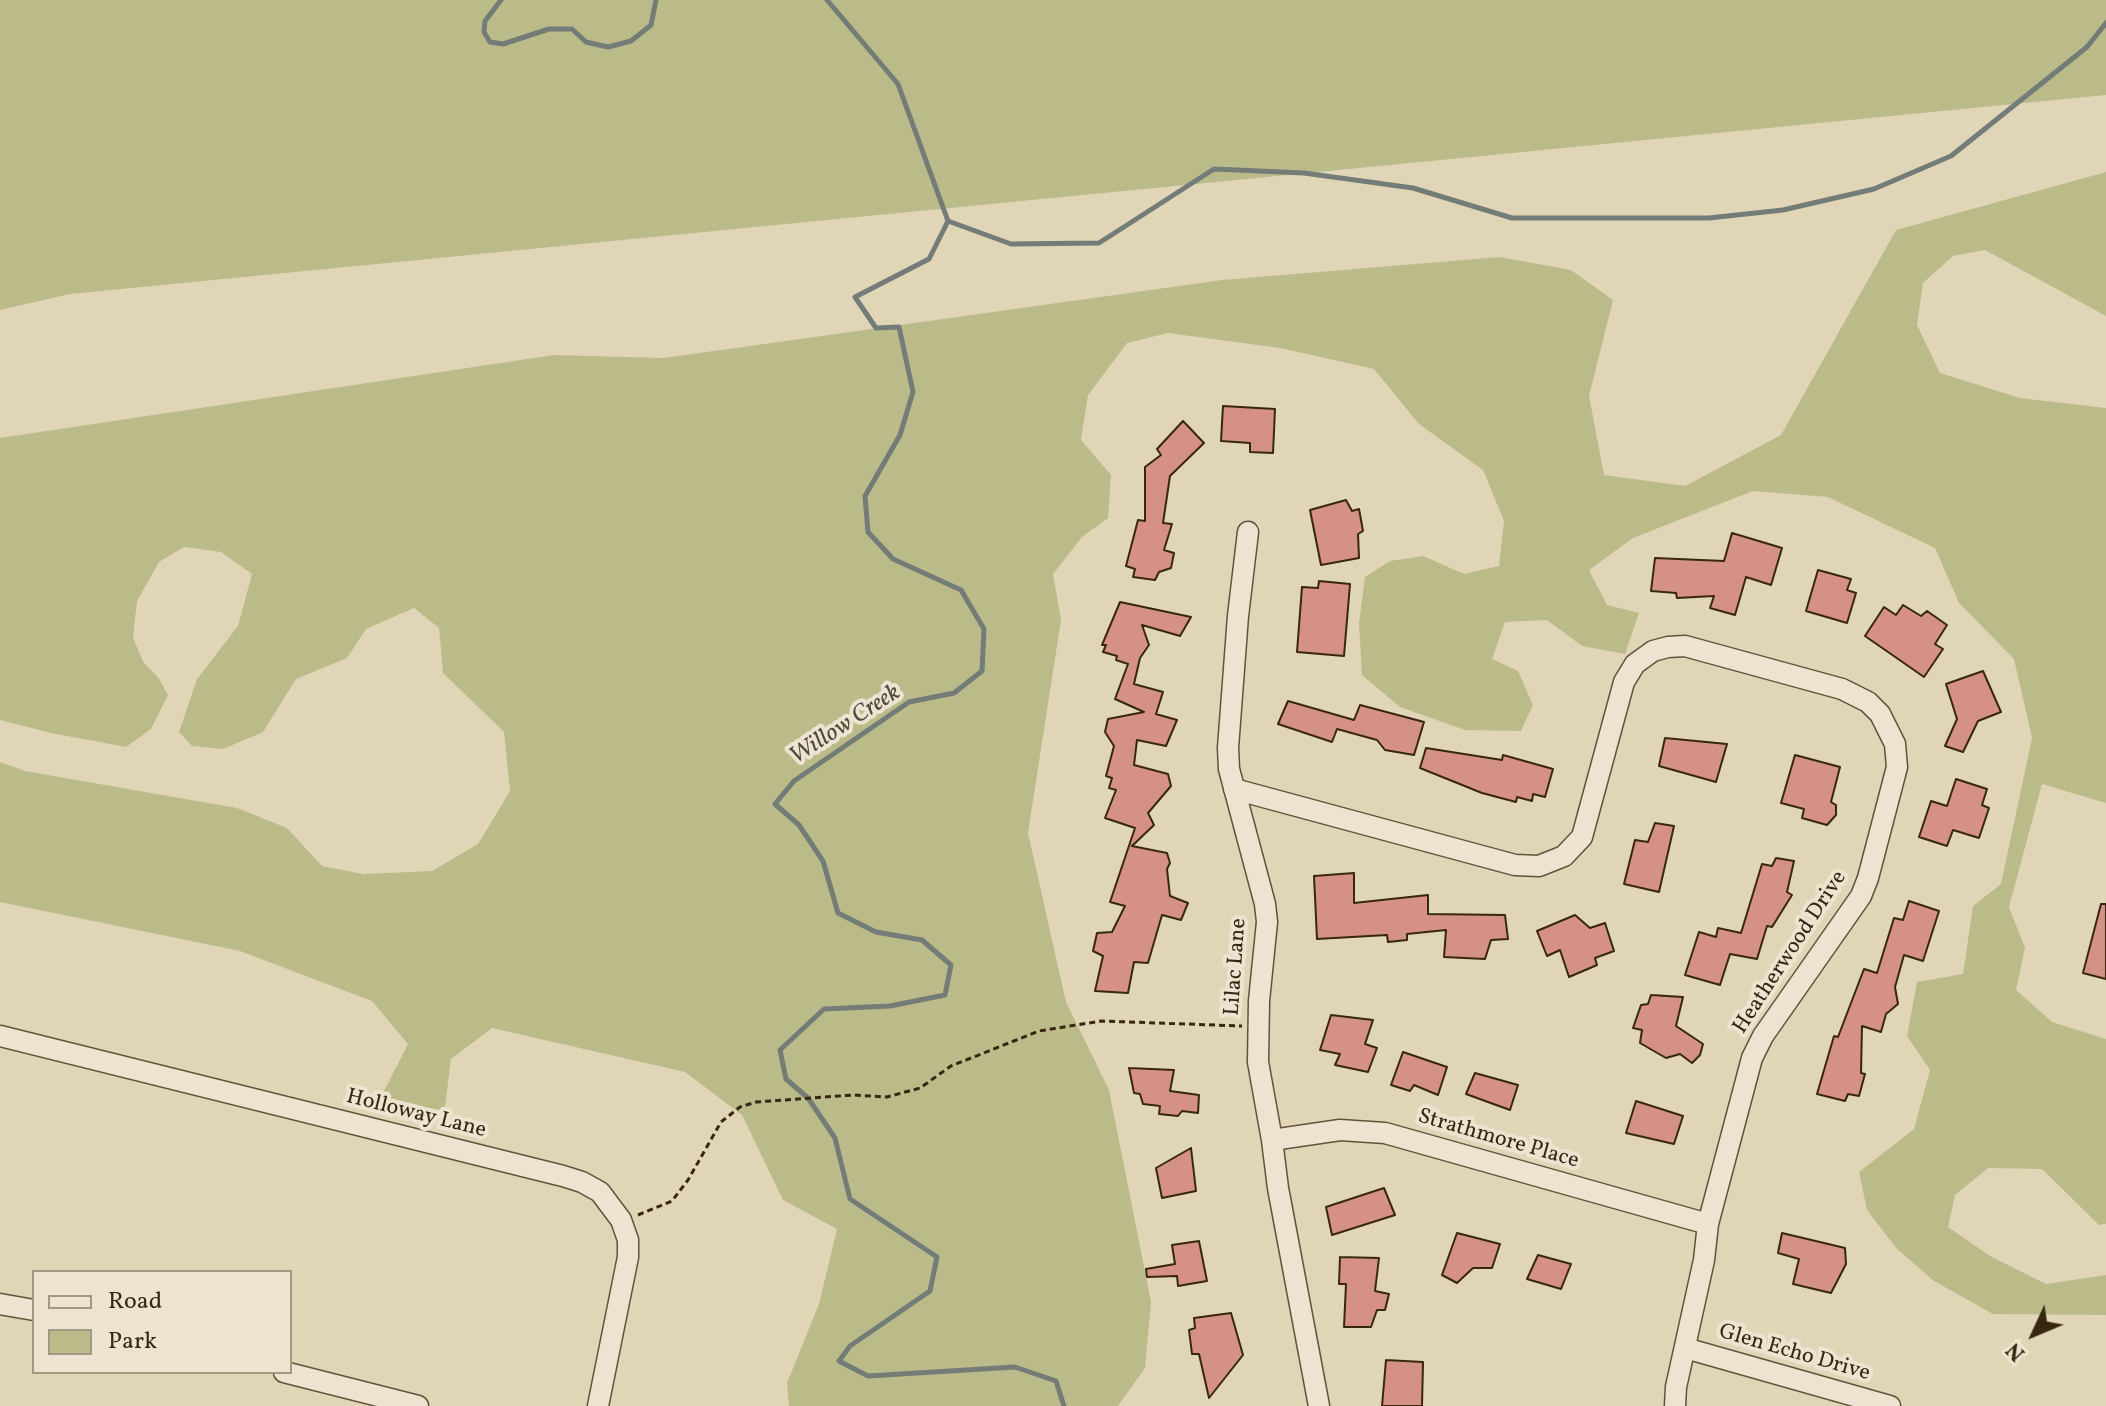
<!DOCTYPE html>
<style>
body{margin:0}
#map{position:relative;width:2106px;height:1406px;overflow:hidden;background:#e1d5b7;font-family:Vollkorn,serif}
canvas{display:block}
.legend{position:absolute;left:32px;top:1270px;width:260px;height:104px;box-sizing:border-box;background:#ece4d0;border:2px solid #a49884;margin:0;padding:10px 14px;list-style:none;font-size:24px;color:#372711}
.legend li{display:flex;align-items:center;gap:16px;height:40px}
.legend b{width:40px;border:2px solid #a49884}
.north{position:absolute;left:1994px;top:1294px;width:80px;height:80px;-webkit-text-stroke:6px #ece4d0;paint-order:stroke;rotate:226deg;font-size:22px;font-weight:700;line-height:32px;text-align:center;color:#372711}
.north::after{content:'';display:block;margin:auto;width:28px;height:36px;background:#372711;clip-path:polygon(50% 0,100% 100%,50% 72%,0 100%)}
</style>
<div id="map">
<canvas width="2106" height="1406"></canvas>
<ul class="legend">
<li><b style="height:10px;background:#ece4d0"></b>Road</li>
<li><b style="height:22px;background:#bbbb89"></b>Park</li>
</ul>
<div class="north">N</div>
</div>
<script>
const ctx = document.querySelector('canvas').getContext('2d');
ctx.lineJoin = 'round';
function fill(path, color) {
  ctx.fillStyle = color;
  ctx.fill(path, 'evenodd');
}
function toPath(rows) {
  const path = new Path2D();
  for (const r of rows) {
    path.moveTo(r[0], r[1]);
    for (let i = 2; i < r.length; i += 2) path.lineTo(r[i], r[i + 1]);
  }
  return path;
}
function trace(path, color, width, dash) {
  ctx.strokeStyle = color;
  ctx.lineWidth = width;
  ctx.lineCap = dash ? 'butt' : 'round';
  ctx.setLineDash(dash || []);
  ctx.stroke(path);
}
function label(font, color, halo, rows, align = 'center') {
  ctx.font = font + ' Vollkorn,serif';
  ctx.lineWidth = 8;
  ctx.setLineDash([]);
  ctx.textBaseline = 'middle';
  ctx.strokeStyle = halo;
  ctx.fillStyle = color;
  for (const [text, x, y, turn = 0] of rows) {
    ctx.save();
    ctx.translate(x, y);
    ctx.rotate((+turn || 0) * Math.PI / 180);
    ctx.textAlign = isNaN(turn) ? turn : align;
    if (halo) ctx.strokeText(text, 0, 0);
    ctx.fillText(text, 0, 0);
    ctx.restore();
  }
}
const green = toPath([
 [0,0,2106,0,2106,95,70,294,0,310],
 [2106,172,2106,316,1985,250,1953,256,1923,283,1917,325,1940,373,2020,398,2106,408,2106,803,2042,784,2009,907,2025,948,2016,990,2052,1022,2106,1039,2106,1224,2099,1225,2042,1169,1988,1168,1955,1195,1948,1227,1990,1256,2046,1284,2106,1275,2106,1315,1993,1314,1934,1281,1897,1249,1867,1210,1859,1172,1914,1129,1930,1070,1907,1036,1917,982,1963,974,1973,906,2001,884,2032,738,2014,659,1959,603,1935,548,1828,497,1753,491,1633,538,1589,570,1607,605,1639,613,1625,654,1582,646,1547,620,1505,622,1492,659,1518,671,1533,705,1521,731,1465,730,1400,707,1362,675,1359,623,1365,577,1390,561,1423,556,1464,574,1499,566,1504,521,1483,470,1419,424,1374,369,1280,348,1168,333,1127,343,1088,395,1081,440,1111,475,1108,518,1082,537,1053,574,1061,620,1028,833,1066,1002,1109,1090,1151,1302,1145,1368,1118,1406,789,1406,787,1383,819,1304,837,1229,783,1200,742,1115,685,1072,492,1028,451,1059,445,1107,408,1122,384,1091,408,1044,372,1001,240,951,0,902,0,762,25,771,237,808,287,828,322,866,363,874,432,871,478,844,510,791,504,732,443,673,439,628,414,608,366,629,347,658,296,679,263,732,223,749,192,746,179,732,197,679,238,626,252,574,221,552,184,547,159,562,137,601,133,637,143,662,158,677,168,695,151,729,126,747,51,733,0,720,0,438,554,355,664,358,1222,280,1500,257,1571,270,1613,300,1589,396,1604,475,1685,486,1781,435,1896,230]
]);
const stream = toPath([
 [501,0,485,21,484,32,490,42,503,44,549,29,572,29,586,42,608,47,631,41,651,25,656,0],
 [827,0,898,84,948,221,929,259,855,297,876,328,899,327,913,392,900,435,865,496,868,532,893,559,961,590,984,629,982,671,954,693,909,702,794,781,775,804,799,825,823,861,838,913,876,932,922,940,951,965,945,995,890,1006,824,1009,780,1050,786,1079,808,1098,835,1138,850,1199,937,1257,930,1291,850,1346,839,1361,868,1376,1015,1367,1056,1381,1064,1406],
 [948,221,1011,244,1099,243,1214,169,1304,173,1413,188,1512,218,1709,218,1783,210,1874,189,1951,156,2087,47,2106,23]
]);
const building = toPath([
 [1223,406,1275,409,1273,453,1250,452,1250,443,1221,441,1223,406],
 [1183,421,1204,443,1170,476,1163,523,1172,524,1164,550,1174,553,1171,568,1159,572,1155,580,1133,577,1135,569,1126,566,1138,520,1145,521,1145,467,1161,455,1157,449,1183,421],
 [1346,500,1352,511,1359,509,1363,531,1358,534,1359,558,1321,565,1310,510,1346,500],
 [1732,533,1782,548,1771,585,1746,577,1735,615,1710,608,1714,596,1677,598,1676,593,1651,591,1655,558,1724,561,1732,533],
 [1818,570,1851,579,1847,590,1856,593,1847,623,1806,611,1818,570],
 [1319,581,1350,584,1344,656,1297,652,1302,587,1318,588,1319,581],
 [1120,602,1191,617,1180,636,1142,625,1149,645,1140,658,1134,684,1163,692,1156,714,1177,720,1166,746,1137,740,1134,765,1168,774,1171,786,1148,813,1154,825,1132,846,1167,853,1170,863,1167,869,1170,896,1188,903,1181,920,1162,915,1148,963,1134,962,1128,993,1095,991,1103,956,1093,951,1097,933,1112,932,1125,906,1110,902,1135,828,1105,818,1116,790,1109,788,1112,778,1106,776,1114,746,1105,732,1108,719,1144,712,1115,699,1128,664,1116,660,1117,656,1103,652,1106,645,1102,645,1120,602],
 [1903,605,1921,616,1927,611,1947,625,1935,644,1943,649,1924,677,1865,636,1884,607,1896,615,1903,605],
 [1983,671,2001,712,1978,721,1963,752,1945,746,1957,719,1946,684,1983,671],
 [1288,701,1354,720,1360,705,1424,722,1414,755,1385,750,1377,740,1337,729,1332,742,1278,724,1288,701],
 [1665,738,1727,744,1716,782,1659,766,1665,738],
 [1426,748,1502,760,1503,755,1553,769,1545,797,1533,794,1532,801,1517,797,1516,802,1482,793,1420,768,1426,748],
 [1795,755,1840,767,1831,802,1836,805,1836,815,1827,825,1802,818,1804,809,1781,803,1795,755],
 [1956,779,1987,789,1982,805,1989,808,1979,838,1953,830,1947,846,1919,837,1931,801,1947,806,1956,779],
 [1655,823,1674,826,1659,892,1624,884,1635,840,1648,842,1655,823],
 [1776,858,1794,861,1787,892,1792,895,1772,927,1767,926,1757,959,1730,954,1720,985,1685,975,1699,932,1716,937,1718,928,1741,933,1762,864,1772,866,1776,858],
 [1354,873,1354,903,1428,895,1428,914,1505,915,1508,939,1491,940,1485,959,1444,957,1446,930,1407,934,1407,940,1388,942,1387,935,1317,939,1314,876,1354,873],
 [1909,901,1939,911,1923,961,1904,955,1895,987,1898,1004,1886,1014,1881,1032,1862,1026,1861,1073,1865,1074,1859,1096,1848,1094,1845,1101,1817,1094,1834,1036,1838,1037,1864,969,1877,973,1894,918,1903,920,1909,901],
 [2101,904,2106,904,2106,979,2083,973,2101,904],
 [1575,915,1590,928,1605,923,1614,951,1595,958,1597,965,1569,977,1560,950,1547,956,1537,931,1575,915],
 [1651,995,1683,997,1676,1026,1703,1044,1700,1055,1692,1063,1680,1054,1666,1058,1640,1043,1642,1030,1633,1028,1641,1005,1648,1004,1651,995],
 [1331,1015,1373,1020,1365,1044,1377,1048,1368,1072,1335,1065,1340,1054,1320,1050,1331,1015],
 [1403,1052,1447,1067,1438,1095,1414,1085,1410,1091,1391,1085,1403,1052],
 [1129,1068,1174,1070,1170,1091,1199,1095,1198,1113,1182,1111,1178,1116,1159,1114,1160,1106,1143,1104,1140,1094,1134,1093,1129,1068],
 [1475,1073,1518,1085,1510,1110,1466,1094,1475,1073],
 [1636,1101,1683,1116,1674,1144,1626,1133,1636,1101],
 [1191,1148,1196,1191,1162,1198,1156,1168,1191,1148],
 [1384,1188,1395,1215,1332,1235,1326,1207,1384,1188],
 [1457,1233,1500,1244,1492,1268,1473,1268,1457,1283,1442,1275,1457,1233],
 [1782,1233,1845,1248,1846,1264,1831,1293,1793,1284,1799,1259,1778,1253,1782,1233],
 [1199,1241,1207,1281,1178,1286,1177,1276,1147,1277,1146,1269,1175,1264,1172,1245,1199,1241],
 [1538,1255,1571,1264,1561,1289,1527,1279,1538,1255],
 [1340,1257,1379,1258,1375,1291,1389,1294,1385,1310,1377,1310,1371,1327,1344,1327,1346,1284,1339,1284,1340,1257],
 [1231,1313,1243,1355,1209,1398,1199,1354,1192,1354,1189,1330,1195,1328,1194,1318,1231,1313],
 [1386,1360,1423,1362,1422,1406,1382,1406,1386,1360]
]);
const path = toPath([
 [638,1215,672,1201,688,1180,721,1122,740,1107,756,1102,853,1095,887,1097,920,1088,951,1066,1039,1031,1101,1021,1242,1026]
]);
const minor = toPath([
 [1248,532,1238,616,1228,748,1229,769,1265,904,1267,922,1259,1001,1258,1062,1272,1140,1278,1188,1319,1406],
 [1234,789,1515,865,1539,866,1564,856,1582,837,1624,682,1635,664,1653,651,1668,647,1685,646,1842,689,1868,702,1880,714,1895,744,1897,767,1868,878,1861,896,1763,1036,1752,1058,1708,1224,1704,1260,1676,1387,1675,1406],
 [0,1036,563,1176,582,1182,600,1192,621,1220,628,1240,628,1257,598,1406],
 [1272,1140,1340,1130,1385,1133,1708,1224],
 [0,1304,34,1310],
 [1685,1348,1890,1406],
 [284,1372,418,1406]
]);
const streetNames = [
 ["Heatherwood Drive",1791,953,-57],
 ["Lilac Lane",1237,967,-86],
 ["Holloway Lane",416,1115,14],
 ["Strathmore Place",1498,1140,16],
 ["Glen Echo Drive",1794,1354,16]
];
const waterNames = [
 ["Willow Creek",846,726,-33]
];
fill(green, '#bbbb89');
trace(stream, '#737c77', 5);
fill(building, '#d59185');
trace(building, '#372711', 2);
trace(minor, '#62523a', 23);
trace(path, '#372711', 3, [6, 4]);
trace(minor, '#ece4d0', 20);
label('22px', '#372711', '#ece4d0', streetNames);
label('italic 24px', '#504a3c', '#ece4d0', waterNames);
</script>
